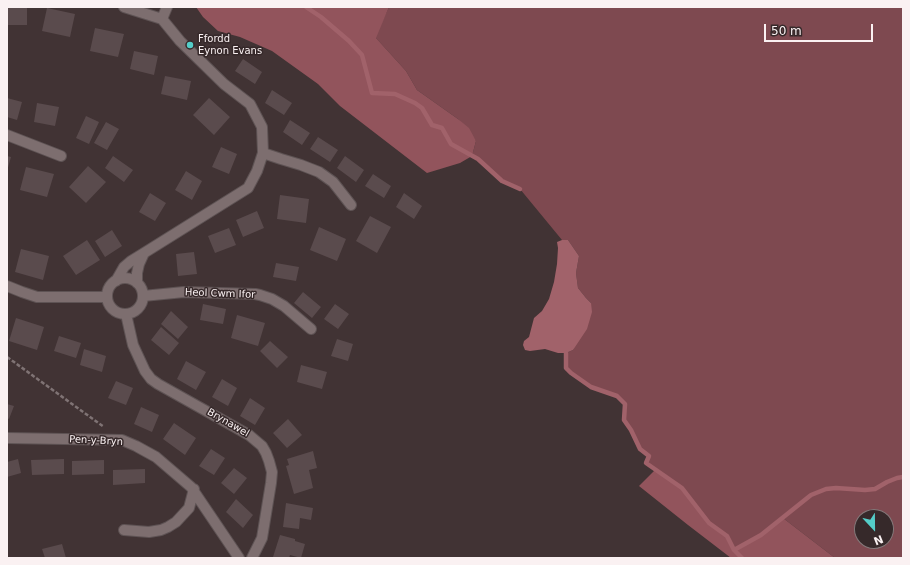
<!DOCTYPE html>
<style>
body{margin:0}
#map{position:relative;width:910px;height:565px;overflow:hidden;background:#413334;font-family:"DejaVu Sans",sans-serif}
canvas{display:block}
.frame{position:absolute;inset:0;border:8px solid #faf1f2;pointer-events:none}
.north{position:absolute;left:854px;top:509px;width:40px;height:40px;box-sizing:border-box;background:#36292a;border:1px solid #84797a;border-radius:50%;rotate:158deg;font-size:11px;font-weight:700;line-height:16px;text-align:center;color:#faf1f2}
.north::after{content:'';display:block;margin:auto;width:14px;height:18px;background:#54cdc8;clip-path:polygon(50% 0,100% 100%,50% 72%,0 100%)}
.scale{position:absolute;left:764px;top:24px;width:109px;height:18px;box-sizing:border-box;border:2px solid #faf1f2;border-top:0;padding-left:5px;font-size:12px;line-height:14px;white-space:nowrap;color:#faf1f2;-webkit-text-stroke:3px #36292a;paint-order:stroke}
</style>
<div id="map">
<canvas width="910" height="565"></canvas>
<div class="frame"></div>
<div class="north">N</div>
<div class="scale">50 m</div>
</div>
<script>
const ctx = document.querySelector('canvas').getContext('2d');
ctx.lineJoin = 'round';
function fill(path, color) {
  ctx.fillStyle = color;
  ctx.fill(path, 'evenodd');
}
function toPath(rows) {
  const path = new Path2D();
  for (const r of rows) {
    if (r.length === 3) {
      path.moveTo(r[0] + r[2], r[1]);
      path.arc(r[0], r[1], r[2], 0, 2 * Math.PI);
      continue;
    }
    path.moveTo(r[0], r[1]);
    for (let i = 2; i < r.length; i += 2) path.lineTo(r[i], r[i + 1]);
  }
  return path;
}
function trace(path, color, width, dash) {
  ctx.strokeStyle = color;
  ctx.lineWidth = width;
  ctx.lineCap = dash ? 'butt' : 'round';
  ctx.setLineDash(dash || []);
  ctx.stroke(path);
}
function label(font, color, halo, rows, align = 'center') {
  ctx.font = font + ' "DejaVu Sans",sans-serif';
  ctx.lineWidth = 3;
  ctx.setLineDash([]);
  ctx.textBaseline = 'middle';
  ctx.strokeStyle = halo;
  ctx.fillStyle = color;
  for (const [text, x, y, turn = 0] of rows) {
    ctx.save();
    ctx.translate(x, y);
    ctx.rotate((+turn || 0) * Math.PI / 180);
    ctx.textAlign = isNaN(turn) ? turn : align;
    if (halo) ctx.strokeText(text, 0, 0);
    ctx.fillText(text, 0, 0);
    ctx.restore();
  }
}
const green = toPath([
 [389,7,903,7,903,558,835,558,783,518,761,535,734,550,727,536,709,523,682,488,646,463,649,456,640,449,631,430,624,420,625,404,617,396,591,387,566,368,566,353,573,350,591,303,586,298,578,288,576,273,579,256,568,240,562,240,520,189,502,181,472,156,476,141,458,119,417,90,406,71,375,37],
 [862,517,886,517,886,541,862,541]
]);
const forest = toPath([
 [196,7,389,7,376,38,406,71,417,90,458,119,469,128,476,141,472,156,460,163,427,173,340,106,318,84,272,51,240,37,218,31,203,17],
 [656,469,682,488,709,523,727,536,734,549,761,535,783,518,835,558,731,558,688,525,639,486]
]);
const water = toPath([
 [562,240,568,240,579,256,576,273,578,288,586,298,591,303,592,312,587,329,573,350,566,353,558,353,545,349,530,351,525,350,523,345,524,341,529,337,534,318,542,311,549,299,554,282,557,264,558,248,557,242]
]);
const stream = toPath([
 [306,7,321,17,349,41,362,55,372,93,395,94,415,103,422,108,432,125,442,128,451,144,478,159,502,181,520,189],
 [566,353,566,368,571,373,591,387,617,396,625,404,624,420,631,430,640,449,649,456,646,463,682,488,709,523,727,536,734,550,742,558],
 [734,550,761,535,811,495,826,489,836,488,865,490,875,489,887,482,897,478,903,477]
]);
const building = toPath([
 [7,7,27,7,27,25,7,25],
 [47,8,75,14,70,37,42,31],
 [95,28,124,34,118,57,90,51],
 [134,51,158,56,154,75,130,69],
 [243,59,262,72,255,84,235,71],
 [165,76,191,81,187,100,161,94],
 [272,90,292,103,284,115,265,103],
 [7,98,22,102,17,120,7,117],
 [209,98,230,117,214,135,193,115],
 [37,103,59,107,55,126,34,122],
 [86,116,99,122,89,144,76,138],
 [290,120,310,133,302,145,283,132],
 [106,122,119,129,107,150,94,143],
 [318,137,338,150,330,162,310,149],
 [221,147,237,154,229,174,212,167],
 [7,156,11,157,7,171],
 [113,156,133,170,124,182,105,168],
 [345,156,364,170,356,182,337,168],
 [88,166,106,182,86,203,69,187],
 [26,167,54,174,47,197,20,190],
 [186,171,202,181,192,200,175,190],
 [373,174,391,186,384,198,365,186],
 [150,193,166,203,155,221,139,212],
 [404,193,422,206,414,219,396,207],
 [280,195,309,199,306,223,277,219],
 [257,211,264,228,243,237,236,220],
 [370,216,391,227,377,253,356,241],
 [319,227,346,239,337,261,310,250],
 [229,228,236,245,215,253,208,236],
 [112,230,122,246,105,257,95,241],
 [87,240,100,260,76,275,63,256],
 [21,249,49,256,43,280,15,272],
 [194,252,197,274,178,276,176,254],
 [276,263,299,267,296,281,273,277],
 [303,292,321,307,312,318,294,303],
 [203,304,226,309,223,324,200,320],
 [335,304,349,314,338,329,324,319],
 [171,311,188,327,178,339,161,324],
 [237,315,265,323,258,346,231,338],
 [16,318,44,327,37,350,9,341],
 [161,327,179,343,169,355,151,340],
 [59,336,81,343,76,358,54,351],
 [337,339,353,344,348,361,331,356],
 [270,341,288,357,277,368,260,351],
 [84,349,106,356,102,372,80,365],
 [186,361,206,372,196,390,177,379],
 [301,365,327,372,322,389,297,382],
 [222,379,237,388,228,406,212,397],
 [116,381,133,388,126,405,108,398],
 [250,398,265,408,255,425,240,416],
 [7,404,14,406,9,419,7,418],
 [141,407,159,415,152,432,134,424],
 [288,419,302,435,287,448,273,433],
 [174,423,196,438,185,455,163,439],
 [211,449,225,458,214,475,199,466],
 [313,451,317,468,309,470,313,488,294,494,286,466,289,465,287,459],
 [18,459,21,473,7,477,7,462],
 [64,459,64,474,32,475,31,460],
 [104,460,104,474,72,475,72,461],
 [234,468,247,478,234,494,221,483],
 [145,469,145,483,113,485,113,470],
 [236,499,253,515,243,528,226,512],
 [286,503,313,508,311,520,300,518,299,529,283,527],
 [280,535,295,539,295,541,305,544,301,558,290,555,289,558,274,558,273,557],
 [62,544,66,558,45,558,42,549]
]);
const path = toPath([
 [7,357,104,427]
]);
const minor = toPath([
 [124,7,162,19],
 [162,19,167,7],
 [7,135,61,156],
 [263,153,281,159,301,165,319,172,333,182,351,205],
 [125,296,18],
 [116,281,124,267,131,261,144,253,248,188,257,171,263,153,262,127,250,104,224,84,180,41,162,19],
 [137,283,137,273,139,264,144,253],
 [7,286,22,292,37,297,107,297],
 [143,296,184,292,255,294,260,295,272,299,284,306,311,329],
 [126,314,133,345,145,371,151,379,158,384,249,435,262,446,266,453,269,461,272,472,271,483,262,538,252,558],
 [7,438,122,440,136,446,156,457,191,487,239,558],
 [124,530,149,532,161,530,168,527,176,522,189,508,194,489]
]);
const markers = [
 [190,45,4,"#54cdc8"]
];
const poiNames = [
 ["Ffordd",198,39],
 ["Eynon Evans",198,51]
];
const streetNames = [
 ["Heol Cwm Ifor",220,294,2],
 ["Brynawel",228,423,30],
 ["Pen-y-Bryn",96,441,3]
];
fill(green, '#7e4950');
fill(forest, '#92545c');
fill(water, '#a1626a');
trace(stream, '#a1626a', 4.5);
fill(building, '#5a4b4d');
trace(minor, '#5e5354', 12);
trace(path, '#7f7374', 2.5, [4, 2]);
trace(minor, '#7d6e6f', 10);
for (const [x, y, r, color] of markers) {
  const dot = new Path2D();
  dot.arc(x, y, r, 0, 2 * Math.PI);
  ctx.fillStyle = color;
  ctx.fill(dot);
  trace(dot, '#36292a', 1.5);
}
label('10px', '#faf1f2', '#36292a', poiNames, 'left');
label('10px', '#faf1f2', '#36292a', streetNames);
</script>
